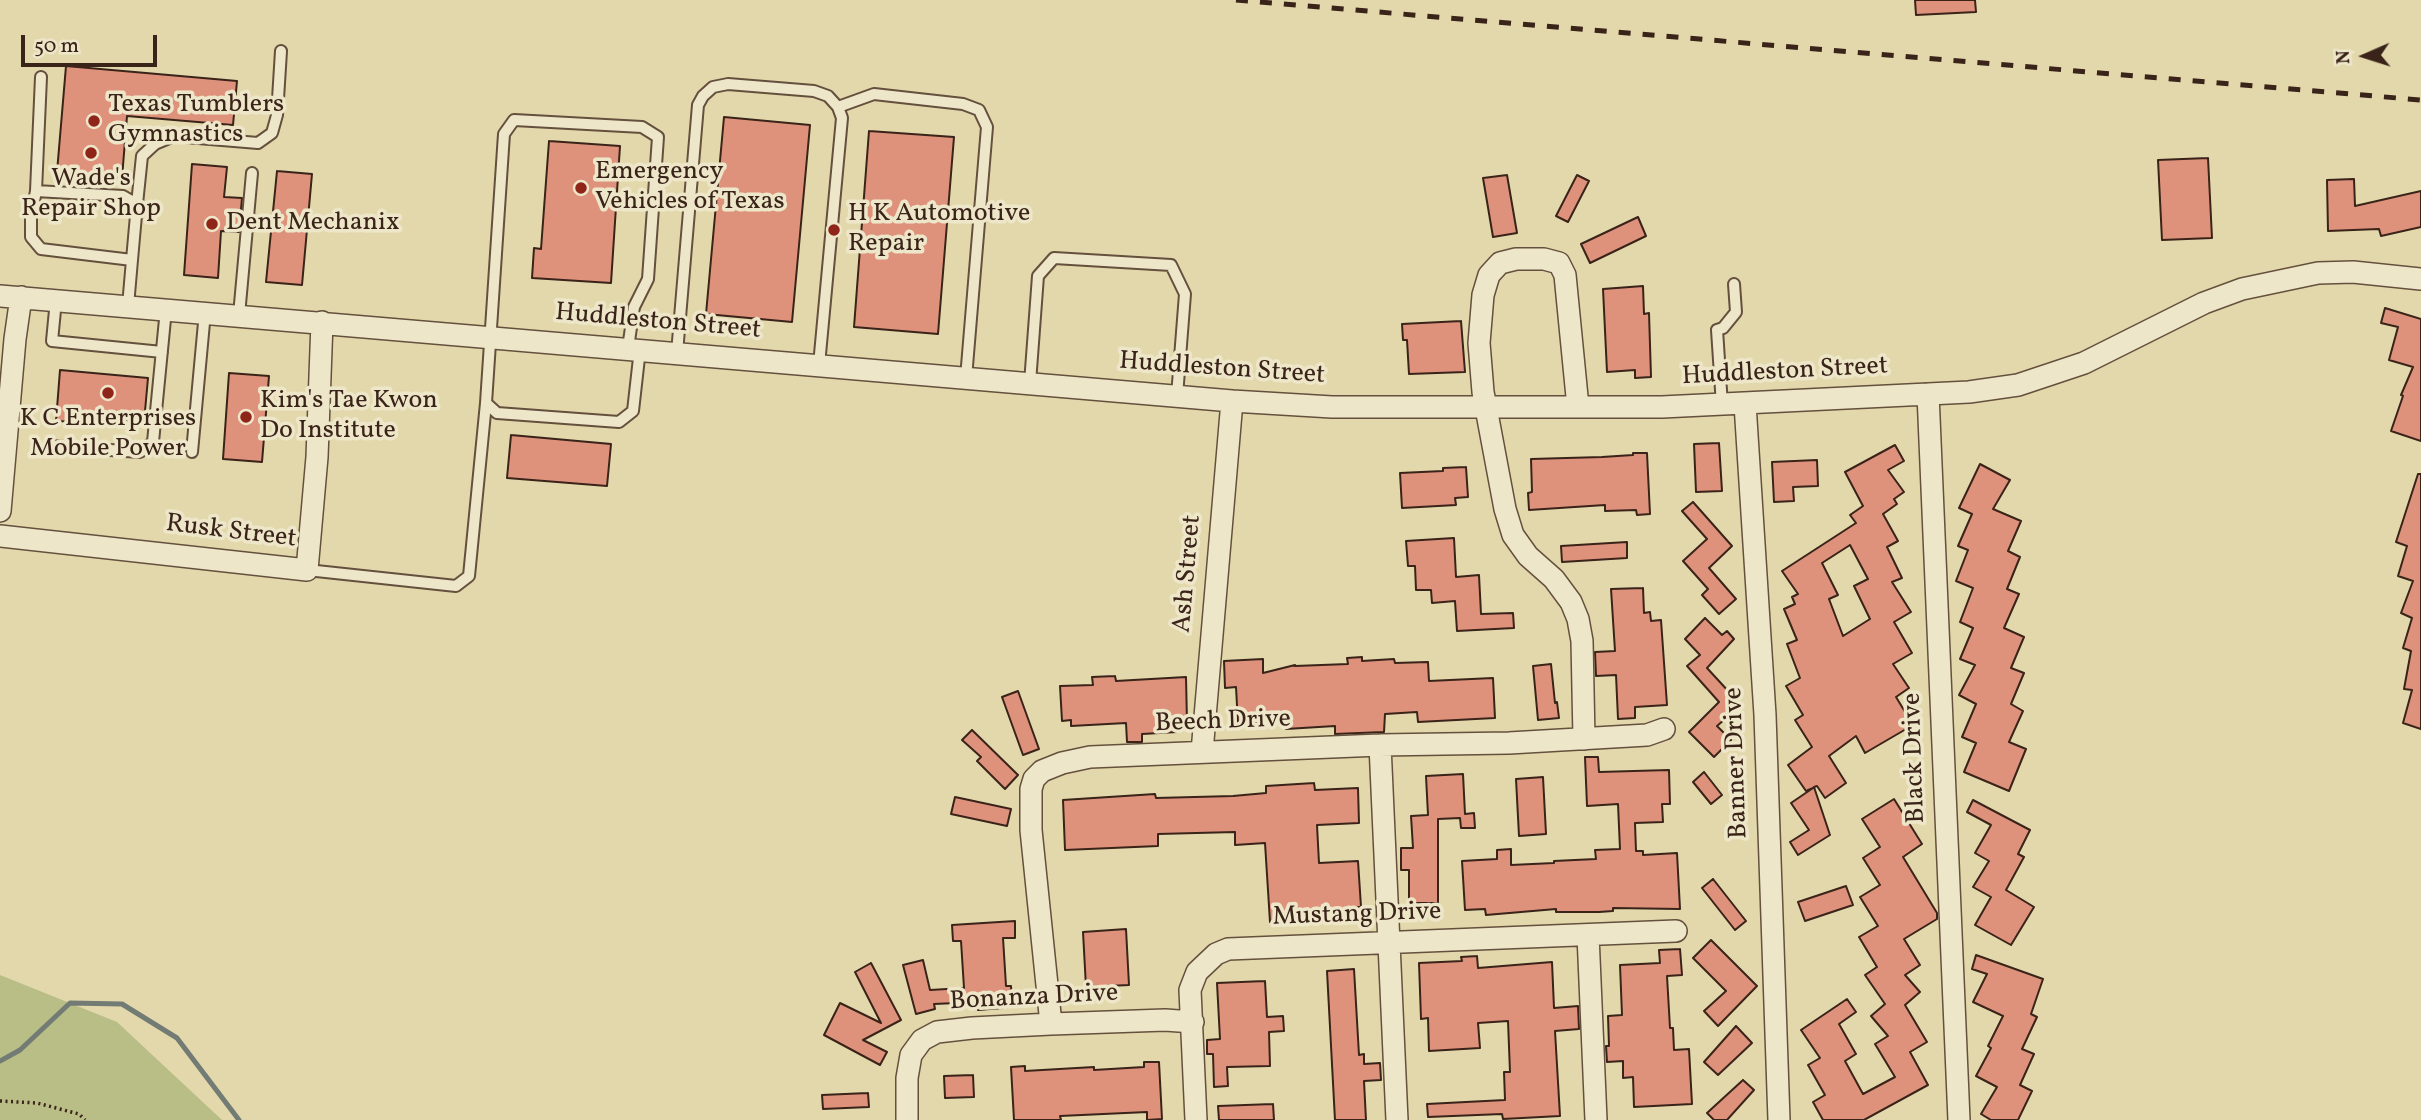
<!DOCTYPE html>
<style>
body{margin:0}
#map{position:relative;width:2421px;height:1120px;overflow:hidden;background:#e3d8ac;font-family:Vollkorn,serif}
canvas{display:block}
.north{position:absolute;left:2330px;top:21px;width:70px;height:70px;-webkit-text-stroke:5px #ede6c9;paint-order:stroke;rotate:267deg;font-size:19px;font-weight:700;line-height:28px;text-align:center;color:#3a2318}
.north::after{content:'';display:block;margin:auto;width:24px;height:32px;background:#3a2318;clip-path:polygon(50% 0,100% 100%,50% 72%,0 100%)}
.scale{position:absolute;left:21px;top:35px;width:136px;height:32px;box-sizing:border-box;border:4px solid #3a2318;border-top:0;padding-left:9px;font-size:21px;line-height:24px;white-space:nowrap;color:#3a2318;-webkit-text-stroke:5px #ede6c9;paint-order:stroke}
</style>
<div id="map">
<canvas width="2421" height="1120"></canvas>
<div class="north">N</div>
<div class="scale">50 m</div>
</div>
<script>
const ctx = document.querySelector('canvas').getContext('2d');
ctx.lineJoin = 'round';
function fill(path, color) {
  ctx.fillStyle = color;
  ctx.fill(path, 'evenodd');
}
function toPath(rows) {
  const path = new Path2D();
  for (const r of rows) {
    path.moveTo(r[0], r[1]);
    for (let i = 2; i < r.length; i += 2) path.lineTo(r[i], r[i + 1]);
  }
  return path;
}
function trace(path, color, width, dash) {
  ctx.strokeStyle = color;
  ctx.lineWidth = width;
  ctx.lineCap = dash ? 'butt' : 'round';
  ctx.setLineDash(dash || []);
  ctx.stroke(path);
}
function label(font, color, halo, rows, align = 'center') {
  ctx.font = font + ' Vollkorn,serif';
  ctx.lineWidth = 7;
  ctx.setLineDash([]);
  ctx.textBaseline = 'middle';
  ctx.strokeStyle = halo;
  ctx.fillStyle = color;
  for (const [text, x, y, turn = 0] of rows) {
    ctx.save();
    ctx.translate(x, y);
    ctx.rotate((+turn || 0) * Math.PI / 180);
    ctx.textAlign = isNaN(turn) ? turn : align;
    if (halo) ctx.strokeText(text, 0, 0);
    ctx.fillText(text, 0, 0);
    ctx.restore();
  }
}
const green = toPath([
 [0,975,117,1022,222,1120,0,1120]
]);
const stream = toPath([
 [0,1061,20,1050,70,1003,122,1004,177,1038,239,1120]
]);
const building = toPath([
 [1915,0,1975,0,1976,12,1916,15,1915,0],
 [66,66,237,81,233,125,127,116,122,178,57,172,66,66],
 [724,117,810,125,792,322,706,314,724,117],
 [869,131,954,137,938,334,854,327,869,131],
 [549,141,620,146,611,283,532,278,534,248,541,249,549,141],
 [2208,158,2212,238,2162,240,2158,160,2208,158],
 [192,164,227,167,224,197,242,198,239,232,221,231,218,278,184,275,192,164],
 [277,171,312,174,302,285,266,282,277,171],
 [1507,175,1517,233,1493,237,1483,178,1507,175],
 [1577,175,1589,181,1568,222,1556,216,1577,175],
 [2354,179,2355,206,2421,191,2421,227,2381,236,2379,229,2328,231,2327,180,2354,179],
 [1638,217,1646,236,1590,263,1581,244,1638,217],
 [1643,286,1644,314,1649,313,1651,377,1635,378,1635,370,1607,372,1603,289,1643,286],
 [2385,308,2421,319,2421,441,2391,431,2403,396,2401,395,2413,367,2389,360,2398,327,2381,323,2385,308],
 [1461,321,1465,372,1409,374,1407,340,1403,340,1402,324,1461,321],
 [60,370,148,378,144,422,75,416,74,422,56,421,60,370],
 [229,373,269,376,262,462,223,459,229,373],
 [511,435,611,444,607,486,507,478,511,435],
 [1719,443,1722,491,1696,492,1694,444,1719,443],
 [1895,445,1904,461,1888,470,1904,492,1894,499,1897,504,1883,514,1898,541,1887,547,1902,578,1892,582,1911,612,1894,622,1912,653,1893,664,1909,688,1896,697,1913,725,1865,753,1856,736,1829,756,1846,783,1825,798,1817,786,1814,787,1830,835,1798,855,1790,842,1809,830,1791,803,1813,788,1806,791,1788,765,1812,747,1795,720,1803,715,1786,686,1800,678,1787,644,1797,640,1784,609,1795,604,1792,597,1798,594,1782,571,1856,523,1850,515,1863,506,1845,472,1895,445],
 [1850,545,1868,579,1854,586,1870,619,1843,636,1829,599,1838,595,1822,563,1850,545],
 [1633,453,1647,453,1650,514,1637,515,1636,510,1605,511,1605,505,1529,510,1528,493,1532,492,1531,459,1602,457,1633,455,1633,453],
 [1817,460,1818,486,1793,487,1794,501,1774,502,1772,462,1817,460],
 [1980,464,2010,480,1993,509,2021,521,2008,551,2020,557,2007,589,2019,594,2004,628,2024,637,2011,668,2024,673,2011,704,2023,711,2009,742,2026,749,2009,791,1964,772,1976,743,1962,737,1976,704,1959,695,1975,665,1960,659,1973,628,1960,622,1973,588,1956,581,1968,550,1958,546,1972,514,1959,508,1980,464],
 [1466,467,1468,497,1455,498,1456,505,1402,508,1400,473,1443,471,1443,468,1466,467],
 [2418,474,2421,474,2421,729,2403,723,2412,690,2404,689,2411,651,2403,648,2412,618,2401,613,2413,581,2398,576,2407,546,2396,542,2418,474],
 [1693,502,1732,546,1709,568,1736,599,1719,614,1702,595,1708,589,1683,561,1707,539,1682,511,1693,502],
 [1454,538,1456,577,1479,575,1481,614,1513,613,1514,628,1457,631,1455,601,1432,603,1431,590,1416,590,1415,566,1408,566,1406,541,1454,538],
 [1627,542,1627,558,1562,562,1561,546,1627,542],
 [1643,588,1644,613,1650,612,1651,621,1661,620,1667,705,1635,707,1635,718,1618,719,1616,675,1596,676,1595,652,1615,651,1611,589,1643,588],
 [1705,618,1722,635,1727,631,1734,639,1707,668,1741,705,1717,726,1731,740,1714,757,1689,732,1719,702,1687,666,1700,655,1685,639,1705,618],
 [1362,657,1362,661,1394,659,1395,663,1428,662,1429,681,1493,678,1495,718,1418,722,1417,712,1385,714,1384,732,1335,734,1335,726,1286,729,1286,719,1238,724,1236,687,1225,688,1224,661,1263,659,1263,673,1295,665,1295,666,1348,664,1347,658,1362,657],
 [1551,664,1555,703,1557,702,1559,718,1538,720,1533,666,1551,664],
 [1115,676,1116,681,1186,677,1187,723,1177,723,1177,732,1142,734,1142,742,1127,742,1126,723,1071,726,1071,720,1062,721,1060,686,1093,685,1092,677,1115,676],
 [1018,691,1039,749,1023,755,1002,697,1018,691],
 [972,730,1018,775,1005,789,977,761,981,757,962,740,972,730],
 [1585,757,1598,757,1599,772,1669,770,1670,804,1662,804,1663,822,1635,823,1636,851,1643,851,1643,855,1677,853,1680,909,1613,908,1613,911,1599,912,1556,912,1556,909,1486,915,1485,909,1465,910,1462,861,1497,859,1497,850,1511,849,1511,865,1554,863,1554,861,1596,859,1595,850,1620,849,1618,804,1587,806,1585,757],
 [1704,772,1722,795,1711,804,1693,782,1704,772],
 [1463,774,1465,814,1474,813,1475,828,1461,828,1460,818,1438,819,1438,903,1409,903,1409,870,1401,870,1401,848,1413,848,1411,816,1428,815,1426,776,1463,774],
 [1543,777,1546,834,1519,836,1516,779,1543,777],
 [1314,783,1315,790,1358,788,1359,823,1317,825,1319,863,1358,861,1361,907,1353,907,1354,918,1324,919,1324,911,1292,912,1292,921,1270,922,1265,843,1235,845,1235,832,1158,834,1158,846,1065,850,1063,800,1155,794,1156,798,1233,796,1266,793,1266,786,1314,783],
 [955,797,1011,809,1007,826,951,814,955,797],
 [1894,799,1922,844,1903,857,1937,913,1937,919,1904,939,1920,965,1905,975,1920,992,1905,1005,1927,1042,1910,1052,1928,1085,1864,1120,1823,1120,1813,1102,1825,1095,1808,1065,1820,1058,1801,1030,1847,999,1856,1012,1839,1024,1856,1054,1845,1061,1863,1094,1895,1077,1875,1044,1888,1036,1871,1016,1885,1004,1865,975,1877,967,1859,937,1878,926,1860,897,1880,885,1863,858,1880,847,1862,819,1894,799],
 [1973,800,2030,830,2018,854,2024,857,2006,890,2034,907,2011,945,1975,925,1991,897,1973,887,1989,861,1975,853,1991,825,1967,812,1973,800],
 [1713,879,1746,921,1735,930,1702,888,1713,879],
 [1846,886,1853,905,1805,921,1798,902,1846,886],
 [1015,921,1015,938,1003,938,1006,986,1011,986,1012,1003,1001,1004,1002,1008,978,1010,978,1002,934,1004,935,1009,916,1014,903,965,923,960,930,990,964,988,961,941,953,941,952,925,1015,921],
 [1126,929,1129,985,1086,987,1083,932,1126,929],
 [1711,940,1757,986,1718,1026,1704,1011,1726,991,1693,958,1711,940],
 [1680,949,1682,975,1667,976,1670,1028,1673,1028,1674,1050,1689,1049,1692,1104,1634,1107,1633,1077,1623,1078,1623,1061,1607,1062,1606,1046,1609,1046,1608,1016,1622,1015,1620,965,1660,963,1659,950,1680,949],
 [1976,955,2043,979,2031,1014,2037,1017,2022,1049,2034,1054,2020,1085,2032,1091,2018,1120,1991,1120,1981,1114,1997,1087,1976,1076,1991,1048,1988,1046,2003,1016,1973,1002,1987,974,1972,969,1976,955],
 [1477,956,1478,968,1552,962,1554,1008,1578,1006,1579,1029,1555,1031,1560,1116,1503,1119,1502,1114,1428,1117,1427,1104,1505,1100,1504,1072,1510,1072,1508,1021,1478,1023,1480,1048,1429,1051,1428,1018,1421,1019,1419,963,1462,961,1461,957,1477,956],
 [871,963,901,1020,863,1040,887,1052,880,1065,824,1035,840,1003,881,1023,855,972,871,963],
 [1354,969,1359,1055,1364,1054,1364,1064,1380,1063,1381,1080,1364,1081,1366,1120,1335,1120,1327,971,1354,969],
 [1265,981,1267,1017,1283,1016,1284,1031,1269,1032,1270,1066,1227,1067,1228,1086,1214,1087,1213,1054,1207,1054,1207,1040,1220,1039,1217,983,1265,981],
 [1736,1026,1752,1043,1718,1075,1704,1062,1736,1026],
 [1144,1062,1159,1062,1162,1119,1147,1120,1147,1112,1060,1116,1061,1120,1014,1120,1011,1067,1025,1066,1025,1071,1094,1067,1094,1070,1144,1067,1144,1062],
 [973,1075,974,1097,945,1098,944,1076,973,1075],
 [1743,1080,1754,1090,1727,1120,1714,1120,1707,1113,1743,1080],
 [868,1093,869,1107,823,1109,822,1095,868,1093],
 [1273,1104,1274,1120,1219,1120,1218,1106,1273,1104]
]);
const path = toPath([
 [0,1101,37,1103,79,1114,85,1120]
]);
const service = toPath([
 [838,107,874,94,963,104,979,110,987,127,966,378],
 [36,191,41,77],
 [137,204,142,156,155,144,174,136,258,143,272,133,277,115,281,51],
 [56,300,52,341,162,352],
 [128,306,132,260,137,204,123,196,36,191,31,216,31,237,41,249,132,260],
 [239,315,252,173],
 [628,348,634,307,648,279,658,137,642,127,514,120,504,134,486,403,497,413,619,422,633,411,640,349],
 [677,353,698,105,703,96,713,87,728,84,814,91,828,96,838,107,842,118,819,365],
 [1030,383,1038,276,1054,258,1171,265,1185,294,1177,396],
 [1722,405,1717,330,1723,328,1736,312,1734,284],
 [50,446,140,452,153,442,166,309],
 [192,452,205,312],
 [307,570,456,586,469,576,486,403]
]);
const minor = toPath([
 [0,296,1232,401,1332,407,1662,407,1969,392,2018,385,2084,363,2204,303,2242,289,2318,273,2353,272,2421,279],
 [1928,394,1959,1120],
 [1745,404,1765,715,1779,1120],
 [1578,407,1565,275,1559,263,1544,259,1516,259,1500,263,1489,275,1483,295,1479,343,1483,392,1505,509,1513,535,1528,556,1554,579,1571,602,1578,619,1582,641,1584,739],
 [0,511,15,339,21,297],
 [0,536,307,570,317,457,322,322],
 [1380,745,1397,1120],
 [1202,752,1232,401],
 [1588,935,1596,1120],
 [1051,1024,1031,830,1031,789,1034,779,1042,771,1062,763,1090,757,1380,745,1509,743,1647,735,1664,729],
 [907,1120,907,1078,911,1055,922,1040,937,1032,972,1028,1051,1024,1165,1020,1193,1022],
 [1196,1120,1190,990,1197,972,1216,954,1228,949,1676,931]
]);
const rail = toPath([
 [1236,0,2421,100]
]);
const markers = [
 [94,121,7,"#8f2418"],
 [91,153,7,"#8f2418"],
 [581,188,7,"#8f2418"],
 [212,224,7,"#8f2418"],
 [834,230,7,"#8f2418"],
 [108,393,7,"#8f2418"],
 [246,417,7,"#8f2418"]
];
const poiNames = [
 ["Texas Tumblers",108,106],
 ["Gymnastics",108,136],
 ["Emergency",595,173],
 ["Vehicles of Texas",595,203],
 ["Wade's",91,180,"center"],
 ["Repair Shop",91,210,"center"],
 ["H K Automotive",848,215],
 ["Repair",848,245],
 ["Dent Mechanix",226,224],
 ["Kim's Tae Kwon",260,402],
 ["Do Institute",260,432],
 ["K C Enterprises",108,420,"center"],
 ["Mobile Power",108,450,"center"]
];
const streetNames = [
 ["Huddleston Street",658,323,5],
 ["Huddleston Street",1222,370,4],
 ["Huddleston Street",1785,373,-3],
 ["Rusk Street",231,533,7],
 ["Ash Street",1189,574,-85],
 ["Beech Drive",1223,723,-2],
 ["Black Drive",1916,758,-92],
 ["Banner Drive",1738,763,-92],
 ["Mustang Drive",1357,916,-2],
 ["Bonanza Drive",1034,999,-3]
];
fill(green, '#b9bd86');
trace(stream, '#727c74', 5);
fill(building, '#de927c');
trace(building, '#3a2318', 2);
trace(service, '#64503d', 14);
trace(minor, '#64503d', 24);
trace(path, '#3a2318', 3.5, [2, 3.5]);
trace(service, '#ede6c9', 10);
trace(minor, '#ede6c9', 21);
trace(rail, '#3a2318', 5, [12, 12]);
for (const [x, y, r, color] of markers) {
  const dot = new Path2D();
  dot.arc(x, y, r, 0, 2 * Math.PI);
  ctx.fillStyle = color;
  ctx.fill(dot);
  trace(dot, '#ede6c9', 2.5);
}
label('26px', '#3a2318', '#ede6c9', poiNames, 'left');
label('26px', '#3a2318', '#ede6c9', streetNames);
</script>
